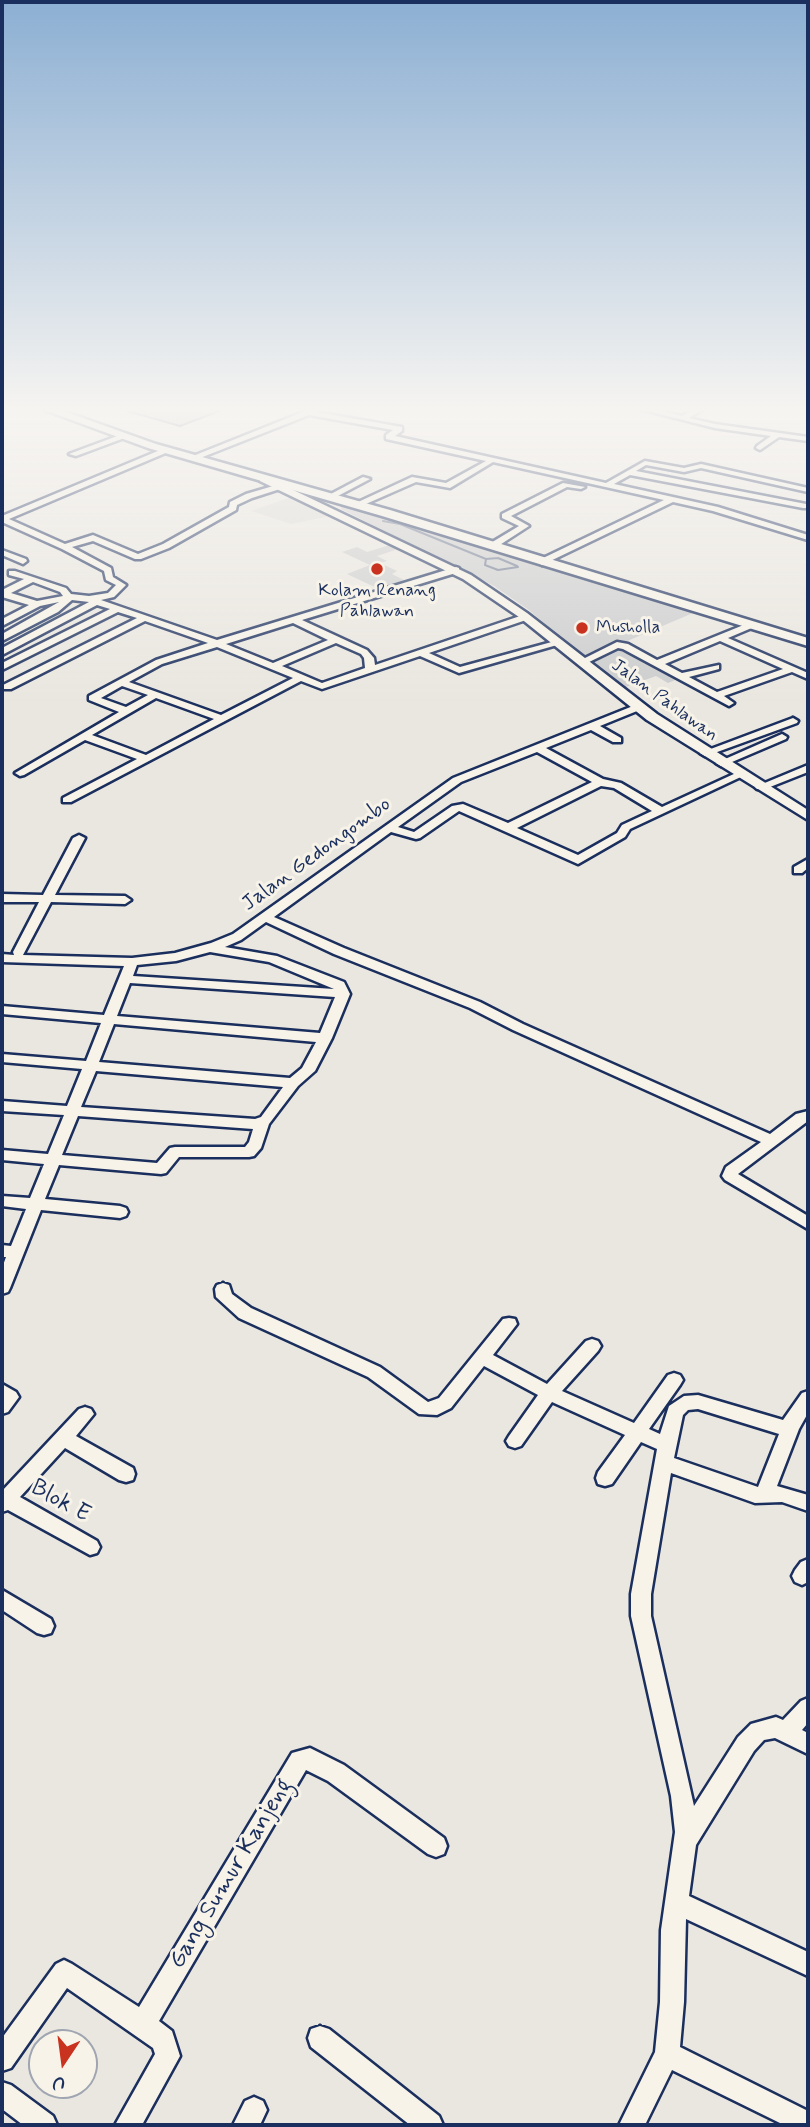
<!DOCTYPE html>
<style>
body{margin:0}
#map{position:relative;width:810px;height:2127px;overflow:hidden;background:#eae7e0;font-family:Mynerve,sans-serif}
canvas{display:block}
.frame{position:absolute;inset:0;border:4px solid #1b2f5e;pointer-events:none}
.north{position:absolute;left:28px;top:2029px;width:70px;height:70px;box-sizing:border-box;background:#f7f3e8;border:2px solid #9fa5b1;border-radius:50%;rotate:193deg;font-size:19px;font-weight:700;line-height:28px;text-align:center;color:#1b2f5e}
.north::after{content:'';display:block;margin:auto;width:24px;height:32px;background:#c8321e;clip-path:polygon(50% 0,100% 100%,50% 72%,0 100%)}
</style>
<div id="map">
<canvas width="810" height="2127"></canvas>
<div class="frame"></div>
<div class="north">U</div>
</div>
<script>
const ctx = document.querySelector('canvas').getContext('2d');
ctx.lineJoin = 'round';
function fill(path, color) {
  ctx.fillStyle = color;
  ctx.fill(path, 'evenodd');
}
function toPath(rows) {
  const path = new Path2D();
  for (const r of rows) {
    path.moveTo(r[0], r[1]);
    for (let i = 2; i < r.length; i += 2) path.lineTo(r[i], r[i + 1]);
  }
  return path;
}
function trace(path, color, width, dash) {
  ctx.strokeStyle = color;
  ctx.lineWidth = width;
  ctx.lineCap = dash ? 'butt' : 'round';
  ctx.setLineDash(dash || []);
  ctx.stroke(path);
}
function label(font, color, halo, rows, align = 'center') {
  ctx.font = font + ' Mynerve,sans-serif';
  ctx.lineWidth = 6;
  ctx.setLineDash([]);
  ctx.textBaseline = 'middle';
  ctx.strokeStyle = halo;
  ctx.fillStyle = color;
  for (const [text, x, y, turn = 0] of rows) {
    ctx.save();
    ctx.translate(x, y);
    ctx.rotate((+turn || 0) * Math.PI / 180);
    ctx.textAlign = isNaN(turn) ? turn : align;
    if (halo) ctx.strokeText(text, 0, 0);
    ctx.fillText(text, 0, 0);
    ctx.restore();
  }
}
const built = toPath([
 [291,497,330,516,291,524,251,511]
]);
const green = toPath([
 [341,505,495,550,693,613,585,659,529,610,494,586,341,509],
 [393,544,401,548,377,556,387,561,380,563,397,571,392,574,404,580,379,589,347,574,370,565,342,552,357,547,367,552],
 [619,646,683,677,668,683,656,676,623,688,588,661]
]);
const stream = toPath([
 [383,521,400,524,486,559],
 [498,558,517,566,518,567,498,570,485,565,486,559,498,558]
]);
const building = toPath([
 [127,408,225,408,225,409,180,426,127,411,127,408]
]);
const minor = toPath([
 [313,408,321,409,316,412,402,427,402,431,395,436,606,483,645,461,684,468,701,464,808,488,808,492,701,468,684,472,646,465,636,471,806,504,806,508,803,508,630,475,614,484,718,507,808,535,808,540,713,511,673,502,542,565,538,562,539,560,664,500,493,462,450,488,416,482,359,507,355,505,356,503,412,477,446,483,486,461,386,439,386,435,393,430,309,415,195,460,188,458,313,408],
 [636,408,649,408,682,416,696,408,705,408,689,418,715,424,808,437,808,441,779,437,760,450,756,448,757,446,771,436,715,428,636,408],
 [120,435,127,437,76,456,69,454,120,435],
 [165,448,168,448,168,452,9,519,65,544,93,535,138,554,163,544,229,507,230,502,246,494,280,484,284,486,283,488,252,498,237,505,236,510,169,548,141,559,135,559,93,541,72,547,111,568,113,577,126,585,114,597,101,600,217,640,456,567,459,568,459,572,302,620,367,650,374,658,375,665,526,614,531,617,529,619,429,653,460,667,559,640,564,643,459,673,420,656,322,689,301,681,71,802,63,802,63,798,137,759,85,740,24,775,20,776,15,773,119,712,89,700,89,696,156,660,208,643,145,621,11,689,3,689,3,685,137,618,118,612,2,670,2,663,110,609,97,605,2,655,2,648,89,602,72,600,58,612,2,641,2,634,59,602,40,606,2,626,2,619,29,605,2,597,2,590,24,579,9,575,9,571,15,571,66,588,71,594,89,596,108,593,116,585,106,580,104,571,62,549,2,522,2,516,165,448],
 [33,582,60,592,63,596,37,601,11,593,33,582],
 [293,623,328,640,273,663,226,644,293,623],
 [336,643,361,654,364,658,365,668,322,683,282,666,336,643],
 [217,647,293,678,221,715,129,682,162,664,217,647],
 [122,686,148,695,126,707,101,698,122,686],
 [156,698,214,719,146,755,92,735,156,698],
 [363,477,370,479,334,498,327,496,363,477],
 [563,483,585,487,581,489,567,487,511,516,529,526,495,548,489,548,489,544,519,526,502,518,502,514,563,483],
 [2,550,26,559,27,561,23,564,2,555,2,550],
 [751,622,754,623,754,627,728,638,808,673,808,679,792,672,724,696,734,703,729,706,623,649,618,648,585,664,577,662,617,642,628,644,657,660,751,622],
 [720,641,783,669,717,692,689,677,719,669,719,665,682,673,665,664,720,641],
 [638,704,643,707,642,709,600,726,621,738,621,742,613,742,591,730,546,748,603,779,621,783,662,807,736,773,740,772,745,775,630,829,625,837,578,864,459,811,420,838,416,839,391,832,274,917,344,948,480,1002,523,1024,770,1134,796,1114,808,1111,808,1121,738,1174,808,1216,808,1229,725,1180,722,1176,726,1167,761,1142,513,1030,470,1008,334,954,266,922,241,940,225,947,277,956,344,982,350,994,332,1038,315,1071,298,1086,269,1124,261,1148,254,1156,249,1157,179,1157,166,1173,161,1174,59,1165,45,1199,120,1206,126,1208,128,1212,126,1216,120,1218,41,1210,10,1288,8,1292,2,1294,2,1268,6,1257,2,1257,2,1245,11,1246,26,1209,2,1206,2,1196,30,1198,44,1164,2,1160,2,1150,48,1154,64,1115,2,1111,2,1101,67,1106,82,1069,2,1062,2,1054,86,1061,101,1023,2,1014,2,1006,104,1015,124,966,2,962,2,954,14,955,13,952,39,902,2,902,2,894,43,895,73,838,79,835,85,838,55,895,125,896,131,900,125,904,51,902,23,955,132,958,175,953,211,943,233,934,453,778,638,704],
 [537,752,592,782,508,823,463,804,452,806,414,832,398,827,461,782,537,752],
 [601,786,614,788,652,811,622,825,617,833,578,855,517,828,601,786],
 [210,952,269,962,334,989,133,976,137,965,176,961,210,952],
 [130,983,335,997,320,1033,117,1016,130,983],
 [114,1024,316,1042,302,1068,290,1078,99,1062,114,1024],
 [96,1071,283,1087,261,1117,255,1119,81,1107,96,1071],
 [78,1116,253,1129,249,1142,245,1147,175,1147,170,1148,157,1163,62,1155,78,1116],
 [793,718,798,721,797,723,709,755,705,756,700,753,793,718],
 [782,734,787,737,786,739,725,765,721,766,716,763,782,734],
 [808,765,808,772,765,789,757,789,755,787,808,765],
 [808,859,808,868,802,873,794,873,794,867,808,859],
 [223,1283,229,1285,232,1294,251,1308,380,1367,428,1402,439,1398,503,1319,509,1318,515,1319,517,1324,493,1355,547,1384,586,1341,592,1339,598,1341,601,1346,598,1351,562,1391,634,1423,668,1375,674,1373,680,1375,683,1380,680,1385,649,1429,660,1434,669,1406,684,1396,698,1395,783,1420,802,1393,808,1391,808,1413,799,1429,777,1486,808,1495,808,1511,782,1502,755,1503,671,1473,651,1594,651,1616,694,1806,738,1737,751,1724,776,1717,783,1720,801,1701,808,1698,808,1723,802,1730,808,1733,808,1754,775,1738,764,1740,754,1751,696,1845,689,1896,808,1952,808,1976,686,1919,684,2002,680,2047,808,2111,808,2125,784,2125,672,2070,645,2125,619,2125,655,2052,660,2002,661,1930,675,1832,671,1796,631,1616,631,1594,657,1449,641,1442,612,1484,605,1486,598,1484,596,1478,598,1472,625,1435,552,1402,521,1446,515,1448,509,1446,506,1441,509,1436,538,1395,484,1366,451,1408,437,1415,419,1414,368,1377,239,1318,216,1297,215,1289,217,1285,223,1283],
 [698,1409,779,1434,758,1487,674,1458,683,1415,688,1410,698,1409],
 [2,1384,16,1392,19,1397,8,1412,2,1414,2,1384],
 [85,1407,91,1409,94,1414,76,1436,133,1468,135,1474,133,1480,126,1482,119,1480,65,1448,20,1497,97,1541,100,1547,97,1553,90,1555,8,1510,2,1512,2,1491,79,1409,85,1407],
 [808,1559,808,1582,802,1585,795,1582,792,1576,795,1570,801,1562,808,1559],
 [2,1590,51,1619,54,1626,51,1633,44,1635,37,1633,2,1610,2,1590],
 [310,1748,344,1765,444,1838,447,1846,444,1854,436,1857,428,1854,328,1781,306,1770,159,2021,172,2031,180,2056,142,2125,115,2125,155,2054,153,2048,67,1988,11,2068,2,2071,2,2038,56,1964,64,1960,72,1964,139,2007,292,1753,310,1748],
 [320,2026,329,2029,439,2116,443,2125,410,2125,311,2047,308,2038,311,2029,320,2026],
 [2,2082,11,2085,53,2116,57,2125,23,2125,2,2109,2,2082],
 [254,2097,263,2101,267,2110,260,2125,233,2125,245,2101,254,2097]
]);
const major = toPath([
 [260,477,266,477,471,575,527,613,657,714,808,810,808,820,647,720,519,617,463,579,260,481,260,477]
]);
const highway = toPath([
 [39,408,55,408,156,444,390,510,808,638,808,646,382,516,148,448,39,408]
]);
const markers = [
 [377,569,7,"#c8321e"],
 [582,628,7,"#c8321e"]
];
const farPoinames = [
 ["Kolam Renang",377,591],
 ["Pahlawan",377,612],
 ["Musholla",596,628,"left"]
];
const farStreetnames = [
 ["Jalan Pahlawan",664,701,36]
];
const streetNames = [
 ["Jalan Gedongombo",317,855,-36]
];
const nearStreetnames = [
 ["Blok E",60,1502,29],
 ["Gang Sumur Kanjeng",232,1874,-59]
];
fill(built, '#dadad6');
fill(green, '#cbcccd');
trace(stream, '#6d7892', 2);
fill(building, '#b6babf');
trace(building, '#1b2f5e', 2);
trace(minor, '#1b2f5e', 5);
trace(major, '#1b2f5e', 5);
trace(highway, '#1b2f5e', 5);
fill(minor, '#f7f3e8');
fill(major, '#f7f3e8');
fill(highway, '#f7f3e8');
const sky = ctx.createLinearGradient(0, 0, 0, 706);
sky.addColorStop(0, '#8cafd3');
sky.addColorStop(0.58, '#f6f4f1');
sky.addColorStop(1, '#f6f4f100');
ctx.fillStyle = sky;
ctx.fillRect(0, 0, 810, 706);
for (const [x, y, r, color] of markers) {
  const dot = new Path2D();
  dot.arc(x, y, r, 0, 2 * Math.PI);
  ctx.fillStyle = color;
  ctx.fill(dot);
  trace(dot, '#f7f3e8', 2.5);
}
label('18px', '#1b2f5e', '#f7f3e8', farPoinames);
label('18px', '#1b2f5e', '#f7f3e8', farStreetnames);
label('21px', '#1b2f5e', '#f7f3e8', streetNames);
label('24px', '#1b2f5e', '#f7f3e8', nearStreetnames);
</script>
